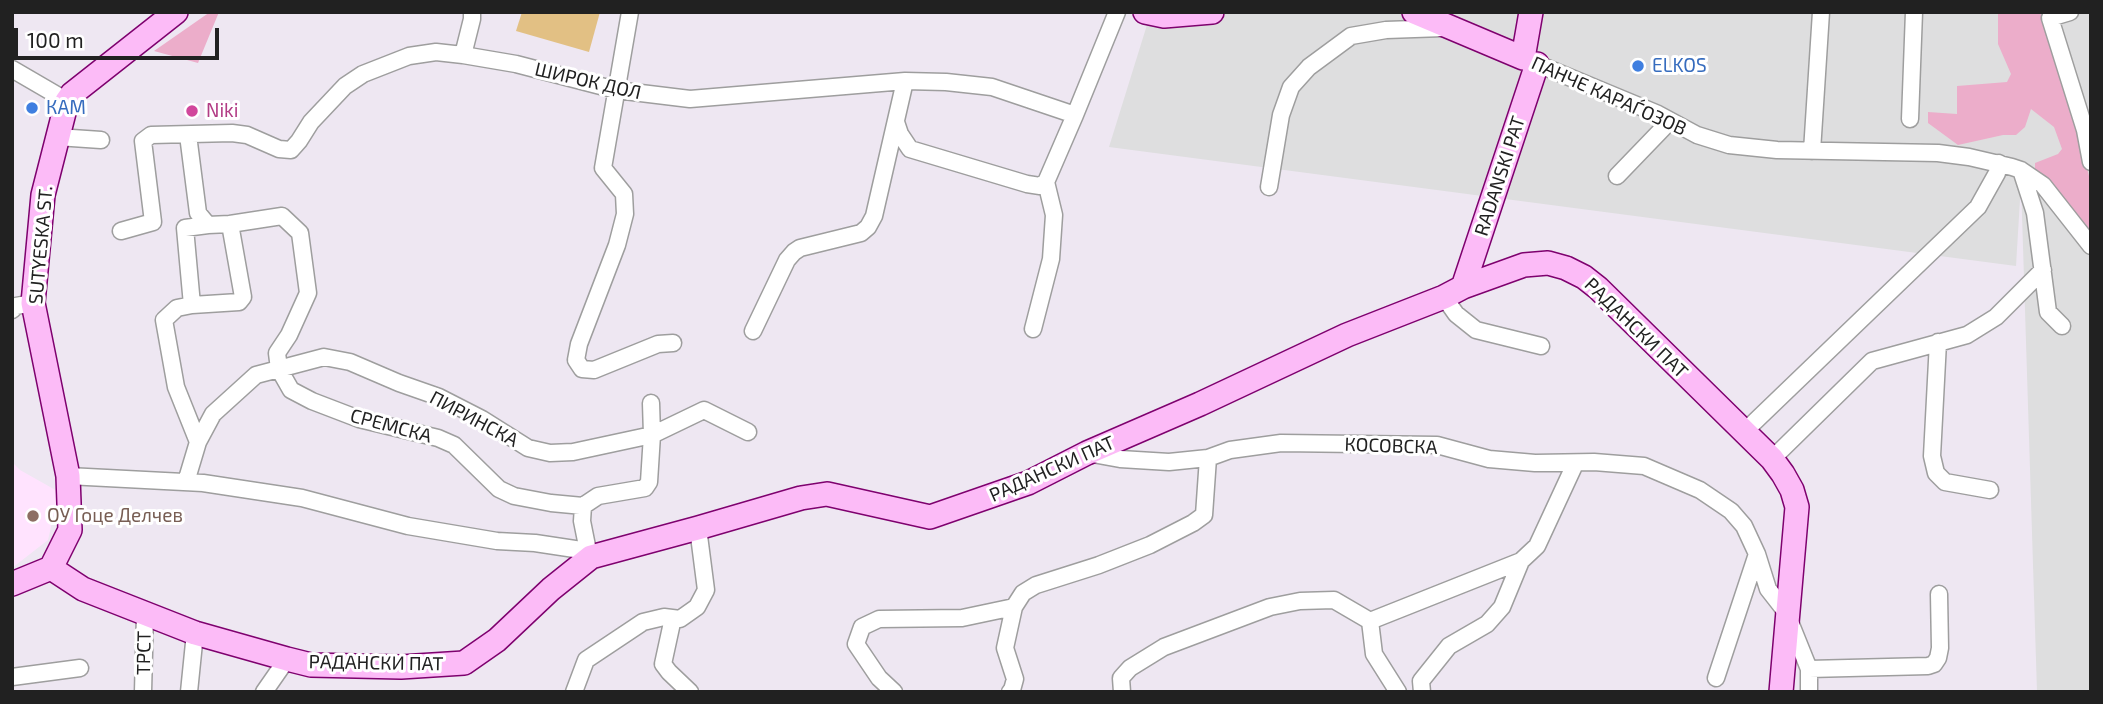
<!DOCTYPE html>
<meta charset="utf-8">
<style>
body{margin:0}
#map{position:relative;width:2103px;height:704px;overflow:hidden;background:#eee7f2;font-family:"Exo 2",sans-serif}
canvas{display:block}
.frame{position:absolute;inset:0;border:14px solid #212121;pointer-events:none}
.scale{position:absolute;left:14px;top:28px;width:205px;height:32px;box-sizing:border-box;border:4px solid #212121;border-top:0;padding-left:9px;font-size:21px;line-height:24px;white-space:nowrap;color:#212121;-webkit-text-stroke:5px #fff;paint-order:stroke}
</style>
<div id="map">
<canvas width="2103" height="704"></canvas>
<div class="frame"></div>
<div class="scale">100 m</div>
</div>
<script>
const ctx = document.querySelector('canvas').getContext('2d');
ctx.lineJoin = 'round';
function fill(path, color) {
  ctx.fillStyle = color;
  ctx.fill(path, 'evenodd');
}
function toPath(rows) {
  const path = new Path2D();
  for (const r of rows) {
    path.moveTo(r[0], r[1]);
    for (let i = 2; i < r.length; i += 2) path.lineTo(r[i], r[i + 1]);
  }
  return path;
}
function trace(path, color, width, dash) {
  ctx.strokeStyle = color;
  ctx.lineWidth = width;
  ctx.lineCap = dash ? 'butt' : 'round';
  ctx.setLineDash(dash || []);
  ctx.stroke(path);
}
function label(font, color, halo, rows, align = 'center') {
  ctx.font = font + ' "Exo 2",sans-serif';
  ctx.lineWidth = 6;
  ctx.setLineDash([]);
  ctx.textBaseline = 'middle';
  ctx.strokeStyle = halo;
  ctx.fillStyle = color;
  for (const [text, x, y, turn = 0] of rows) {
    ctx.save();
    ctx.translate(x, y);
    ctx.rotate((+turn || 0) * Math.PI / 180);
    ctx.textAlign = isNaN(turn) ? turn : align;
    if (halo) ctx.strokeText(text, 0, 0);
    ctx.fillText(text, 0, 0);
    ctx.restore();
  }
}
const residential = toPath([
 [1151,12,2091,12,2091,692,2037,692,2021,183,2016,266,1109,147]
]);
const education = toPath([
 [12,462,20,470,59,492,48,540,12,568]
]);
const grass = toPath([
 [210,12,219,12,198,63,154,51],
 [1998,12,2040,12,2073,108,2089,176,2091,232,2086,229,2035,172,2035,163,2058,154,2062,149,2054,127,2031,109,2025,127,2016,135,2003,135,1958,145,1928,123,1928,112,1957,114,1957,86,2007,82,2011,74,1998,44]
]);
const pitch = toPath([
 [522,12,600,12,589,52,516,31]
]);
const street = toPath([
 [630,12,603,168,624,194,625,214,617,245,579,344,576,360,582,369,594,370,658,344,673,343],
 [2070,12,2050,18,2085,130,2091,162],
 [463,55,472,19,472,12],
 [1528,60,1658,114,1697,135,1729,145,1777,150,1938,153,1969,157,2012,167,2021,170,2043,185,2091,246],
 [12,69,67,101],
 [1910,119,1914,12],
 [896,122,900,134,910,149,1027,184,1040,186,1046,182,1075,115],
 [188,135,198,213,208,225,230,224,282,216,300,233,308,293,289,335,277,353,279,369,291,390,312,401,359,419,438,438,454,445,499,489,514,496,551,503,583,506],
 [57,137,101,140],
 [1812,151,1821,12],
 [2021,170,2035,213,2048,312,2062,326],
 [1617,176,1670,121],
 [1269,187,1281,115,1291,87,1309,67,1351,36,1386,30,1443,28],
 [208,225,185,228,192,305,239,302,243,297,230,224],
 [121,231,153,222,143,141,151,135,232,133,247,135,279,149,291,150,299,141,311,122,345,86,363,74,409,56,436,52,463,55,516,64,616,90,690,99,905,81,946,82,992,87,1075,115,1117,12],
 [1444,297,1456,314,1476,330,1541,346],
 [192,305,177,308,164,320,176,387,198,442],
 [12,310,16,306,33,303],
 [1033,329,1051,259,1054,215,1046,182],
 [753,331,787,260,794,252,800,248,861,233,868,227,874,216,905,81],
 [1938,342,1932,456,1936,473,1945,482,1990,490],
 [1744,432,1978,207,1997,173,1999,163],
 [1087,453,1120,459,1169,462,1208,458,1230,450,1281,443,1437,445,1489,459,1535,463,1594,462,1644,466,1700,490,1731,511,1744,526,1757,554,1768,589,1786,612,1809,669,1809,692],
 [1772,459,1872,361,1967,335,1996,317,2043,270],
 [68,476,203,483,302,498,408,526,497,541,535,543,588,551],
 [186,482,198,442,213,414,256,375,324,357,350,362,399,383,439,397,482,419,528,448,550,453,573,452,652,435,704,410,748,432],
 [591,557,588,551,582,521,583,506,598,496,645,488,649,482,652,435,651,403],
 [673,618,663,664,669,672,690,692],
 [1370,621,1521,561,1537,546,1575,464],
 [1809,669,1928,666,1934,664,1938,658,1940,648,1939,594],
 [12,677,80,668],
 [1716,678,1757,554],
 [143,692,145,614],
 [189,692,195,633],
 [264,692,287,659],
 [574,692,586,660,643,622,664,617,680,619,697,607,706,590,698,528],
 [894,692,879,678,856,644,862,627,879,619,962,618,1014,607],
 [1010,692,1012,690,1015,679,1005,648,1014,607,1023,593,1036,585,1099,565,1150,545,1193,523,1204,515,1208,458],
 [1122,692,1121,678,1130,668,1164,647,1270,607,1300,601,1334,600,1370,621,1374,654,1398,692],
 [1422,692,1421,681,1449,646,1487,624,1502,607,1521,561]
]);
const secondary = toPath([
 [1145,12,1164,16,1212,12],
 [1414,12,1523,58,1531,12],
 [1463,287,1537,64],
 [51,568,83,589,195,633,287,659,311,665,401,667,464,663,497,640,551,589,591,557,698,528,801,498,827,494,930,517,1028,483,1087,453,1200,404,1347,335,1444,297,1463,287,1524,265,1548,263,1566,268,1584,277,1598,288,1772,459,1783,474,1792,490,1797,507,1781,692],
 [12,584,51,568,70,530,68,476,33,303,43,195,67,101,72,94,176,12]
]);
const markers = [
 [1638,66,7,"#3f7fe0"],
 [32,108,7,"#3f7fe0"],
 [192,111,7,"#d1479c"],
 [33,516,7,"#8d6e63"]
];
const shopNames = [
 ["ELKOS",1652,66],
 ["КАМ",46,108]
];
const streetNames = [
 ["ШИРОК ДОЛ",588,81,13],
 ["ПАНЧЕ КАРАЃОЗОВ",1609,96,24],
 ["RADANSKI PAT",1500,176,-72],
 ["SUTYESKA ST.",41,245,-85],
 ["РАДАНСКИ ПАТ",1636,328,44],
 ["ПИРИНСКА",474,419,28],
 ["СРЕМСКА",391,426,15],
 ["КОСОВСКА",1391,446,2],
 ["РАДАНСКИ ПАТ",1052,469,-24],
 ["ТРСТ",144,653,-89],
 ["РАДАНСКИ ПАТ",376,663,1]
];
const hotelNames = [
 ["Niki",206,111]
];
const educationNames = [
 ["ОУ Гоце Делчев",47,516]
];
fill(residential, '#dededf');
fill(education, '#ffe3fe');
fill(grass, '#ecadca');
fill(pitch, '#e2c084');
trace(street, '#9e9e9e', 19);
trace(secondary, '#7e016e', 26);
trace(street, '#fff', 16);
trace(secondary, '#fcbbf7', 23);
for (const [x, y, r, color] of markers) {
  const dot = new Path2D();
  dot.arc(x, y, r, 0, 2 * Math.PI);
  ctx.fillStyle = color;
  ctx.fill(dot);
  trace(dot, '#fff', 2.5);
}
label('19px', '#366cbe', '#fff', shopNames, 'left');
label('19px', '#212121', '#fff', streetNames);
label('19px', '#b23c85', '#fff', hotelNames, 'left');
label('19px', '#785e54', '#fff', educationNames, 'left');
</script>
